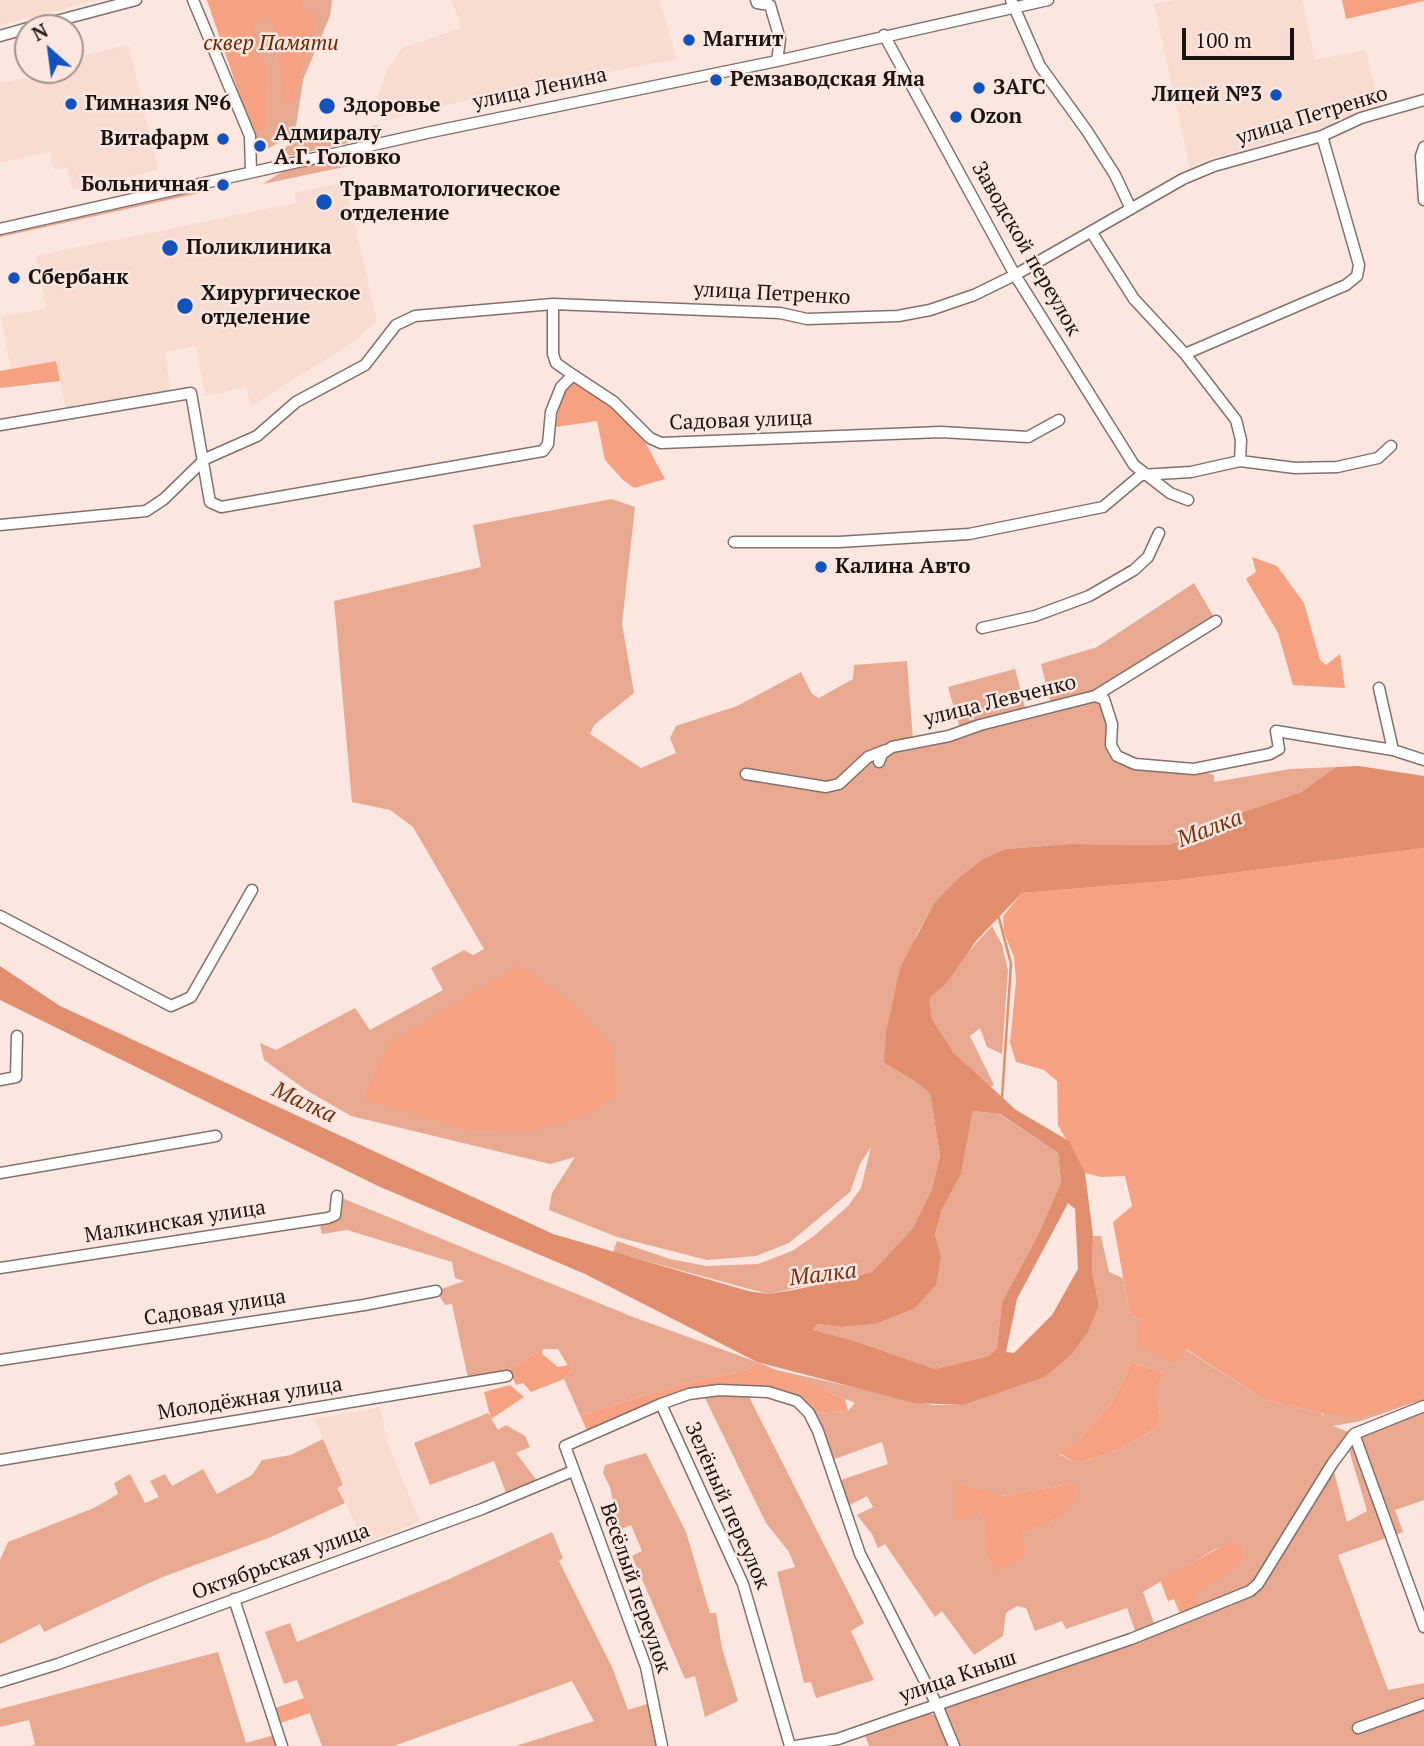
<!DOCTYPE html>
<meta charset="utf-8">
<style>
body{margin:0}
#map{position:relative;width:1424px;height:1746px;overflow:hidden;background:#fbe7e0;font-family:"PT Serif",serif}
canvas{display:block}
.north{position:absolute;left:14px;top:14px;width:70px;height:70px;box-sizing:border-box;background:#fbe7e0;border:2px solid #a1938d;border-radius:50%;rotate:332deg;font-size:19px;font-weight:700;line-height:28px;text-align:center;color:#1a1411}
.north::after{content:'';display:block;margin:auto;width:24px;height:32px;background:#1152bd;clip-path:polygon(50% 0,100% 100%,50% 72%,0 100%)}
.scale{position:absolute;left:1182px;top:28px;width:112px;height:32px;box-sizing:border-box;border:4px solid #1a1411;border-top:0;padding-left:9px;font-size:21px;line-height:24px;white-space:nowrap;color:#1a1411;-webkit-text-stroke:5px #fbe7e0;paint-order:stroke}
</style>
<div id="map">
<canvas width="1424" height="1746"></canvas>
<div class="north">N</div>
<div class="scale">100 m</div>
</div>
<script>
const ctx = document.querySelector('canvas').getContext('2d');
ctx.lineJoin = 'round';
function fill(path, color) {
  ctx.fillStyle = color;
  ctx.fill(path, 'evenodd');
}
function toPath(rows) {
  const path = new Path2D();
  for (const r of rows) {
    path.moveTo(r[0], r[1]);
    for (let i = 2; i < r.length; i += 2) path.lineTo(r[i], r[i + 1]);
  }
  return path;
}
function trace(path, color, width, dash) {
  ctx.strokeStyle = color;
  ctx.lineWidth = width;
  ctx.lineCap = dash ? 'butt' : 'round';
  ctx.setLineDash(dash || []);
  ctx.stroke(path);
}
function label(font, color, halo, rows, align = 'center') {
  ctx.font = font + ' "PT Serif",serif';
  ctx.lineWidth = 5;
  ctx.setLineDash([]);
  ctx.textBaseline = 'middle';
  ctx.strokeStyle = halo;
  ctx.fillStyle = color;
  for (const [text, x, y, turn = 0] of rows) {
    ctx.save();
    ctx.translate(x, y);
    ctx.rotate((+turn || 0) * Math.PI / 180);
    ctx.textAlign = isNaN(turn) ? turn : align;
    if (halo) ctx.strokeText(text, 0, 0);
    ctx.fillText(text, 0, 0);
    ctx.restore();
  }
}
const built = toPath([
 [0,0,98,0,0,25],
 [452,0,659,0,677,59,493,94,383,121,377,97,388,69,402,48,461,28],
 [1174,0,1302,0,1315,60,1366,50,1380,107,1329,126,1209,159,1190,169,1154,4],
 [129,45,158,170,72,190,67,167,54,170,49,152,0,163,0,83,70,70,70,67,78,65,76,57],
 [345,182,377,321,355,341,251,406,246,387,205,396,196,346,165,352,171,396,66,409,56,361,11,369,1,317,46,308,36,256,296,203,295,193],
 [380,1407,387,1441,420,1522,365,1543,337,1487,343,1485,315,1419]
]);
const green = toPath([
 [207,0,332,0,330,16,303,80,295,133,264,151,259,152],
 [377,125,378,131,353,136,347,143,289,156,284,150,292,140,300,137,316,133,318,140],
 [357,154,368,162,263,184,288,168],
 [207,181,209,191,0,237,0,229],
 [612,499,635,507,622,624,634,693,594,725,590,734,641,768,676,753,670,738,676,726,737,706,801,672,812,694,819,698,853,679,854,665,907,661,913,741,961,732,948,687,1015,669,1027,715,1052,708,1041,664,1097,647,1194,583,1216,621,1095,696,1104,699,1111,735,1125,761,1194,769,1214,775,1214,782,1290,769,1336,767,1301,792,1243,812,1215,833,1167,845,1069,844,1005,849,983,859,934,903,916,936,884,1063,916,1082,930,1094,940,1155,932,1189,913,1228,872,1272,768,1294,613,1252,617,1241,670,1259,706,1266,758,1264,792,1251,814,1236,848,1206,861,1188,871,1147,860,1164,850,1192,789,1243,756,1256,707,1260,617,1237,549,1210,552,1193,575,1157,550,1164,351,1116,306,1090,264,1060,260,1043,276,1050,355,1008,370,1030,443,990,431,968,464,950,473,955,484,949,413,827,390,810,352,802,334,601,481,567,473,525],
 [992,926,1002,945,1008,970,1002,1054,987,1047,980,1028,970,1036,994,1085,990,1087,954,1053,932,1019,928,998,945,985,958,963],
 [973,1111,999,1114,1058,1153,1061,1182,1038,1235,1002,1302,997,1348,989,1356,935,1369,855,1341,812,1330,817,1324,841,1327,876,1324,914,1309,941,1256,935,1236,942,1210,961,1174],
 [337,1196,633,1317,757,1362,747,1370,686,1383,580,1415,564,1379,571,1371,558,1349,543,1349,509,1369,507,1376,469,1383,452,1304,445,1305,436,1291,464,1281,455,1278,452,1262,347,1230,322,1234,318,1220,328,1218],
 [1093,1236,1101,1236,1109,1272,1123,1278,1130,1315,1141,1320,1175,1364,1185,1349,1265,1400,1321,1413,1324,1416,1317,1403,1424,1399,1361,1421,1333,1426,1354,1434,1424,1406,1424,1500,1395,1510,1403,1532,1338,1555,1388,1690,1424,1683,1424,1746,954,1746,937,1705,1137,1636,1127,1608,1066,1629,1062,1621,1035,1631,1026,1608,1017,1606,1006,1613,1003,1636,974,1655,942,1611,935,1617,885,1544,878,1548,872,1534,857,1515,873,1507,867,1496,844,1508,835,1482,888,1464,882,1442,829,1461,809,1413,848,1411,855,1403,772,1369,933,1405,964,1405,1045,1377,1070,1356,1099,1305,1092,1271],
 [1129,1361,1163,1373,1157,1389,1160,1418,1157,1428,1121,1449,1092,1459,1076,1463,1059,1454,1081,1438,1111,1403,1128,1372],
 [1347,1443,1367,1511,1347,1522,1332,1464],
 [1074,1483,1059,1518,1021,1533,998,1570,985,1553,987,1518,978,1512,990,1494,1002,1496],
 [1217,1548,1196,1592,1202,1612,1156,1629,1143,1592],
 [746,1391,864,1623,851,1631,874,1680,816,1698,811,1682,804,1683,777,1572,795,1567,789,1552,766,1523,702,1392],
 [488,1413,498,1430,506,1425,525,1436,530,1447,516,1453,538,1482,508,1498,494,1461,430,1485,414,1443],
 [323,1439,343,1485,337,1488,345,1503,271,1537,160,1578,44,1632,40,1624,0,1644,0,1560,8,1542,94,1508,118,1494,114,1483,130,1474,145,1503,159,1497,150,1481,165,1474,172,1486,203,1469,217,1494,252,1475,262,1460,291,1455],
 [646,1453,686,1532,710,1613,716,1613,722,1648,738,1701,705,1717,695,1676,685,1679,632,1556,642,1551,631,1525,619,1530,610,1487,603,1473,605,1465],
 [552,1532,563,1558,559,1561,612,1667,628,1710,653,1702,662,1746,516,1746,594,1721,572,1681,394,1746,322,1746,297,1680,284,1684,265,1632,290,1623,297,1642,447,1580],
 [218,1652,246,1743,278,1734,282,1746,31,1746,35,1744,29,1720,0,1727,0,1709],
 [930,1713,939,1718,950,1746,869,1746,865,1735]
]);
const forest = toPath([
 [207,0,302,0,304,9,316,14,315,28,290,106,283,101,277,37,270,15,254,24,259,59,267,65,265,129,253,131],
 [1342,0,1424,0,1424,1,1346,19],
 [56,361,60,381,0,388,0,371],
 [576,383,607,402,645,442,665,479,634,488,623,480,605,460,597,421,555,427,562,395,571,384],
 [1252,557,1277,566,1304,603,1320,660,1326,665,1340,654,1345,688,1293,685,1278,633,1246,579,1256,572],
 [1424,848,1424,1400,1357,1417,1321,1413,1265,1400,1186,1349,1175,1364,1137,1345,1141,1320,1130,1315,1113,1222,1132,1206,1125,1176,1101,1177,1085,1173,1058,1125,1057,1081,1044,1070,1016,1062,1010,1043,1016,981,1014,957,1004,932,1003,916,1022,893,1179,880],
 [519,965,574,1005,612,1048,617,1093,590,1114,530,1132,463,1129,363,1099,389,1043],
 [543,1349,542,1354,558,1367,568,1365,569,1362,571,1371,564,1379,531,1392,523,1383,516,1385,509,1369],
 [1129,1361,1163,1373,1157,1389,1160,1418,1157,1428,1121,1449,1092,1459,1076,1463,1059,1453,1081,1438,1111,1403,1128,1372],
 [757,1362,845,1399,848,1411,809,1413,797,1401,769,1392,689,1394,589,1435,580,1415,686,1383,747,1370],
 [510,1385,524,1397,491,1419,484,1392],
 [1074,1483,1076,1501,1059,1518,1022,1533,1026,1555,998,1571,985,1553,986,1518,978,1512,961,1520,955,1518,957,1484,1002,1496],
 [1230,1542,1240,1545,1244,1555,1236,1568,1196,1592,1202,1612,1182,1619,1174,1599,1168,1601,1160,1580],
 [304,1698,310,1713,275,1725,270,1710]
]);
const water = toPath([
 [1359,766,1424,776,1424,848,1179,880,1022,893,976,941,945,985,929,998,932,1019,954,1053,1016,1110,1069,1141,1085,1173,1093,1236,1092,1271,1099,1305,1088,1332,1070,1356,1045,1377,964,1405,914,1403,757,1362,585,1274,378,1186,0,1000,0,966,60,1006,553,1234,748,1291,768,1294,794,1290,872,1272,913,1228,932,1189,940,1155,930,1094,916,1082,884,1063,886,1033,900,968,934,903,959,878,983,859,1005,849,1069,844,1167,845,1215,833,1243,812,1301,792,1336,767],
 [973,1111,1000,1114,1058,1153,1061,1182,1038,1235,1002,1302,997,1348,989,1356,935,1369,855,1341,813,1330,817,1324,841,1327,876,1324,914,1309,936,1285,941,1256,935,1235,942,1210,961,1174],
 [1068,1203,1075,1209,1078,1269,1052,1315,1014,1353,1006,1352,1017,1299]
]);
const stream = toPath([
 [999,918,1011,964,1002,1098]
]);
const minor = toPath([
 [193,0,250,136,251,171],
 [756,0,757,3,770,5,780,39,777,61],
 [1011,0,1040,66,1087,131,1115,175,1131,209],
 [30,28,136,0],
 [884,35,1015,275,1134,465,1170,493,1188,500],
 [0,36,28,28],
 [1424,147,1421,156,1424,200],
 [0,229,431,132,777,61,1048,0],
 [1092,233,1134,299,1185,354,1236,420,1241,440,1240,461],
 [553,304,553,354,556,363,573,375],
 [1185,354,1346,285,1357,276,1359,265,1322,136],
 [0,425,191,393,210,502,221,507,543,451,548,444,551,412,561,387,573,375,614,402,650,438,661,443,941,432,1028,437,1059,420],
 [0,525,146,511,164,499,205,459,257,436,296,402,365,365,396,325,415,316,553,304,780,313,807,319,898,316,930,310,974,295,1015,275,1183,179,1214,166,1322,136,1361,118,1424,100],
 [734,542,839,542,969,534,1103,507,1141,475,1191,472,1240,461,1295,468,1337,467,1378,458,1391,446],
 [982,628,1035,616,1089,596,1134,570,1148,557,1159,533],
 [1379,688,1393,750],
 [1095,696,1216,621],
 [879,762,882,754,892,747,949,736,980,725,1095,696,1104,699,1112,724,1111,745,1117,756,1135,764,1194,769,1270,754,1279,749,1276,731,1393,750,1424,760],
 [746,774,826,787,839,784,868,757,886,750],
 [0,916,171,1006,191,997,252,890],
 [0,1080,16,1077,17,1036],
 [0,1173,216,1136],
 [0,1268,328,1218,335,1215,337,1196],
 [0,1360,364,1305,436,1291],
 [661,1404,743,1584,790,1746],
 [1354,1434,1424,1627],
 [0,1460,507,1376],
 [234,1599,282,1746],
 [0,1682,58,1664,482,1509,573,1471],
 [1358,1728,1424,1704],
 [662,1746,646,1667,565,1446,661,1404,689,1394,719,1390,768,1392,797,1401,809,1413,818,1431,860,1554,937,1705,954,1746],
 [796,1746,838,1739,892,1720,1131,1639,1250,1591,1258,1584,1332,1464,1354,1434,1424,1406]
]);
const markers = [
 [689,40,7,"#1152bd"],
 [716,80,7,"#1152bd"],
 [979,88,7,"#1152bd"],
 [1276,95,7,"#1152bd"],
 [71,104,7,"#1152bd"],
 [327,106,9,"#1152bd"],
 [956,117,7,"#1152bd"],
 [223,139,7,"#1152bd"],
 [260,146,7,"#1152bd"],
 [223,185,7,"#1152bd"],
 [324,202,9,"#1152bd"],
 [170,248,9,"#1152bd"],
 [14,278,7,"#1152bd"],
 [185,306,9,"#1152bd"],
 [821,567,7,"#1152bd"]
];
const poiNames = [
 ["Магнит",703,40],
 ["Ремзаводская Яма",730,80],
 ["ЗАГС",993,88],
 ["Лицей №3",1262,95,"right"],
 ["Гимназия №6",85,104],
 ["Здоровье",343,106],
 ["Ozon",970,117],
 ["Адмиралу",274,134],
 ["А.Г. Головко",274,158],
 ["Витафарм",209,139,"right"],
 ["Больничная",209,185,"right"],
 ["Травматологическое",340,190],
 ["отделение",340,214],
 ["Поликлиника",186,248],
 ["Сбербанк",28,278],
 ["Хирургическое",201,294],
 ["отделение",201,318],
 ["Калина Авто",835,567]
];
const parkNames = [
 ["сквер Памяти",271,44]
];
const streetNames = [
 ["улица Ленина",540,89,-12],
 ["улица Петренко",1312,116,-17],
 ["Заводской переулок",1026,249,60],
 ["улица Петренко",772,294,3],
 ["Садовая улица",741,421,-2],
 ["улица Левченко",1000,701,-14],
 ["Малкинская улица",175,1222,-9],
 ["Садовая улица",215,1308,-9],
 ["Молодёжная улица",250,1399,-9],
 ["Зелёный переулок",727,1506,66],
 ["Октябрьская улица",281,1562,-20],
 ["Весёлый переулок",635,1588,71],
 ["улица Кныш",958,1677,-19]
];
const waterNames = [
 ["Малка",1210,829,-21],
 ["Малка",304,1103,25],
 ["Малка",823,1275,-7]
];
fill(built, '#f8dbd1');
fill(green, '#e9a991');
fill(forest, '#f6a182');
fill(water, '#e18e6f');
trace(stream, '#e18e6f', 2.5);
trace(minor, '#82716a', 13);
trace(minor, '#fff', 10);
for (const [x, y, r, color] of markers) {
  const dot = new Path2D();
  dot.arc(x, y, r, 0, 2 * Math.PI);
  ctx.fillStyle = color;
  ctx.fill(dot);
  trace(dot, '#fbe7e0', 2.5);
}
label('bold 21px', '#1a1411', '#fbe7e0', poiNames, 'left');
label('italic 21px', '#6d2401', '#fbe7e0', parkNames);
label('21px', '#1a1411', '#fbe7e0', streetNames);
label('italic 23px', '#7a3010', '#fbe7e0', waterNames);
</script>
